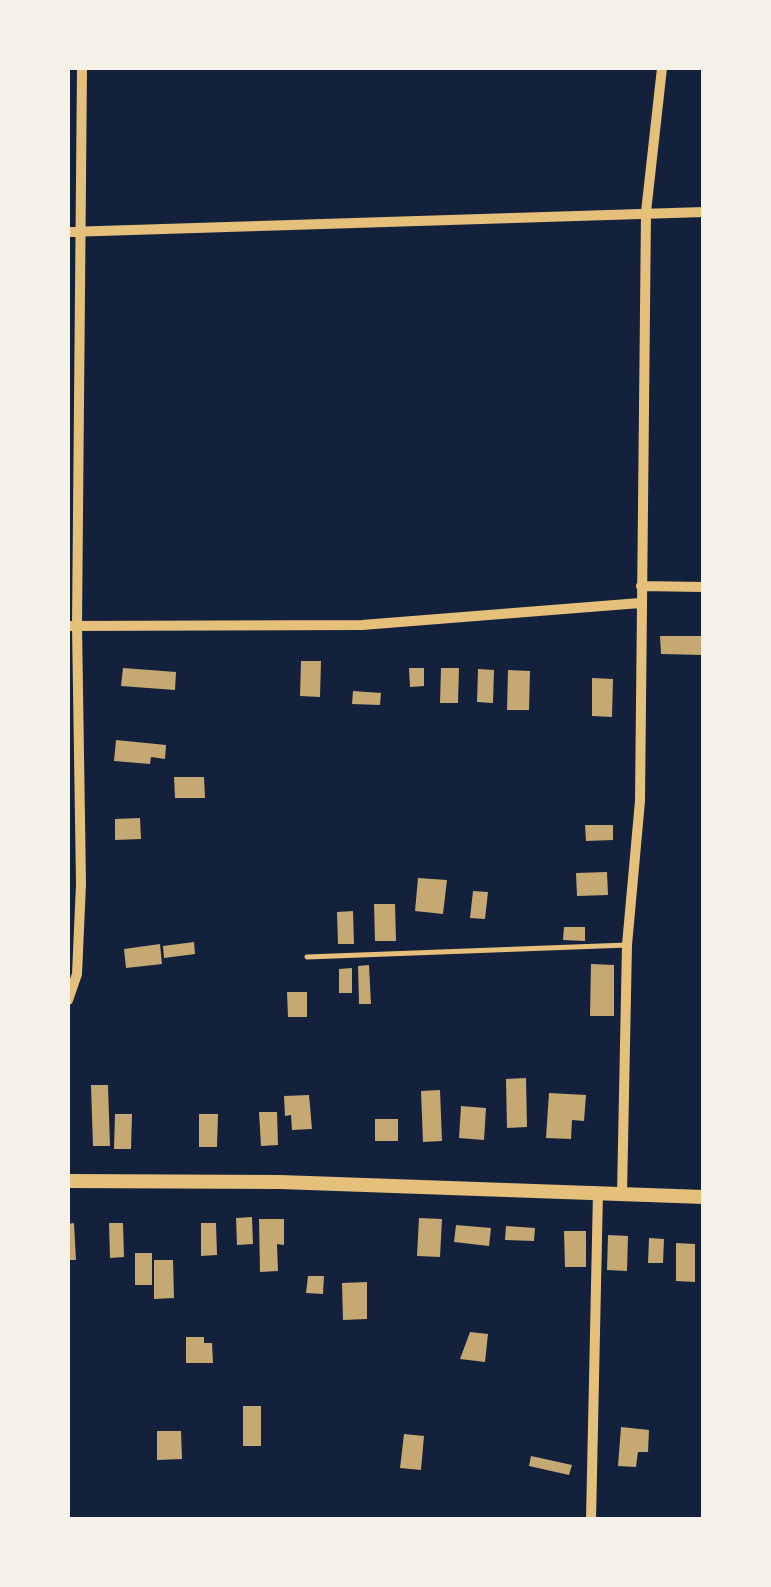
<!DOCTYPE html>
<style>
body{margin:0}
#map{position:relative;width:771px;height:1587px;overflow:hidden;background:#14213d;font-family:"DM Sans",sans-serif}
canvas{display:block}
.frame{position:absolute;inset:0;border:70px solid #f6f1e7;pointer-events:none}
</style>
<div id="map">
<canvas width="771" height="1587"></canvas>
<div class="frame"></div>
</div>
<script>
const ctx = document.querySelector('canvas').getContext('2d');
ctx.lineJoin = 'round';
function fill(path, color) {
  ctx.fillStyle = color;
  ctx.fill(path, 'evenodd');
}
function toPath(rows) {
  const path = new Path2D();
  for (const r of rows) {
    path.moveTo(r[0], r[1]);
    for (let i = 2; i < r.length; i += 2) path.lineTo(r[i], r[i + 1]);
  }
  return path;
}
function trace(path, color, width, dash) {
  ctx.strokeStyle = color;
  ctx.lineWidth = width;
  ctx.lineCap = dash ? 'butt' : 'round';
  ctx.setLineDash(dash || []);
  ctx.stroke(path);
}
const building = toPath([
 [660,636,704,636,704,655,661,654],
 [301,661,321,661,320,697,300,696],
 [123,668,176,672,175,690,121,686],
 [409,668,424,668,424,686,410,687],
 [441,668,459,668,458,703,440,703],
 [478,669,494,670,493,703,477,702],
 [508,670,530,671,529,710,507,710],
 [592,678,613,679,612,717,592,716],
 [353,691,381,693,380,705,352,704],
 [116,740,166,745,165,759,151,757,150,764,114,761],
 [174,777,204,777,205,798,175,798],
 [140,818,141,839,115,840,115,819],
 [585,825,613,825,613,840,586,841],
 [607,872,608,895,577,896,576,873],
 [418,878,447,880,443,914,415,911],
 [473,891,488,892,485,919,470,918],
 [374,904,395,904,396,941,375,941],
 [353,911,354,944,338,944,337,912],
 [564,927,585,927,585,941,563,940],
 [194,942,195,954,164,958,163,946],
 [160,944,162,964,126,968,124,949],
 [591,964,614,965,614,1016,590,1016],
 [369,965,371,1004,359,1004,358,966],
 [352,968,352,993,339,993,339,969],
 [287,992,307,992,307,1017,288,1017],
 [526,1078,527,1127,507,1128,506,1079],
 [91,1085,108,1085,110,1146,93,1146],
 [440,1090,442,1141,423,1142,421,1091],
 [549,1093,586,1095,584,1121,572,1120,571,1139,546,1138],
 [309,1095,312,1129,292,1130,291,1115,285,1116,284,1096],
 [461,1106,486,1108,484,1140,459,1138],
 [259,1112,277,1112,278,1145,261,1146],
 [115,1114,132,1114,131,1149,114,1149],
 [199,1114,218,1114,217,1147,199,1147],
 [375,1119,398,1119,398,1141,375,1141],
 [252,1217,253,1244,237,1245,236,1218],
 [419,1218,442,1219,440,1257,417,1256],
 [259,1219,284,1219,284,1245,277,1244,278,1271,260,1272],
 [74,1223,76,1260,68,1260,68,1224],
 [109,1223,123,1223,124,1257,110,1258],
 [201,1223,216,1223,217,1255,201,1256],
 [456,1225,491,1228,489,1246,454,1242],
 [506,1226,535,1228,534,1241,505,1240],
 [564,1231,586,1231,586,1267,565,1267],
 [608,1235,628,1236,627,1271,607,1270],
 [649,1238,664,1239,663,1263,648,1263],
 [676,1243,695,1244,695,1282,676,1281],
 [135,1253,152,1253,152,1285,135,1285],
 [154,1260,173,1260,174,1298,154,1299],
 [308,1276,324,1276,323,1294,306,1293],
 [367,1282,367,1319,343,1320,342,1283],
 [470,1332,488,1334,485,1362,460,1359],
 [186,1337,204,1337,204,1343,212,1343,213,1363,186,1363],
 [243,1406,261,1406,261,1446,243,1446],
 [621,1427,649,1430,648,1452,638,1452,636,1467,618,1466],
 [157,1431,181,1431,182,1459,157,1460],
 [404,1434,424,1436,421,1470,400,1468],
 [531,1456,572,1465,569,1475,529,1466]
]);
const service = toPath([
 [307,957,627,945]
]);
const minor = toPath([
 [68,232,704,212],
 [641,586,704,587],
 [68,626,362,625,640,603],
 [68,1000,77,974,81,884,77,625,82,68],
 [622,1194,627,945,640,801,646,212,662,68],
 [591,1520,598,1192]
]);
const tertiary = toPath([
 [68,1181,280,1182,704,1197]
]);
fill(building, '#c6a872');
trace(service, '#e5c07b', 5);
trace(minor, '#e5c07b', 10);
trace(tertiary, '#e5c07b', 14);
</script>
